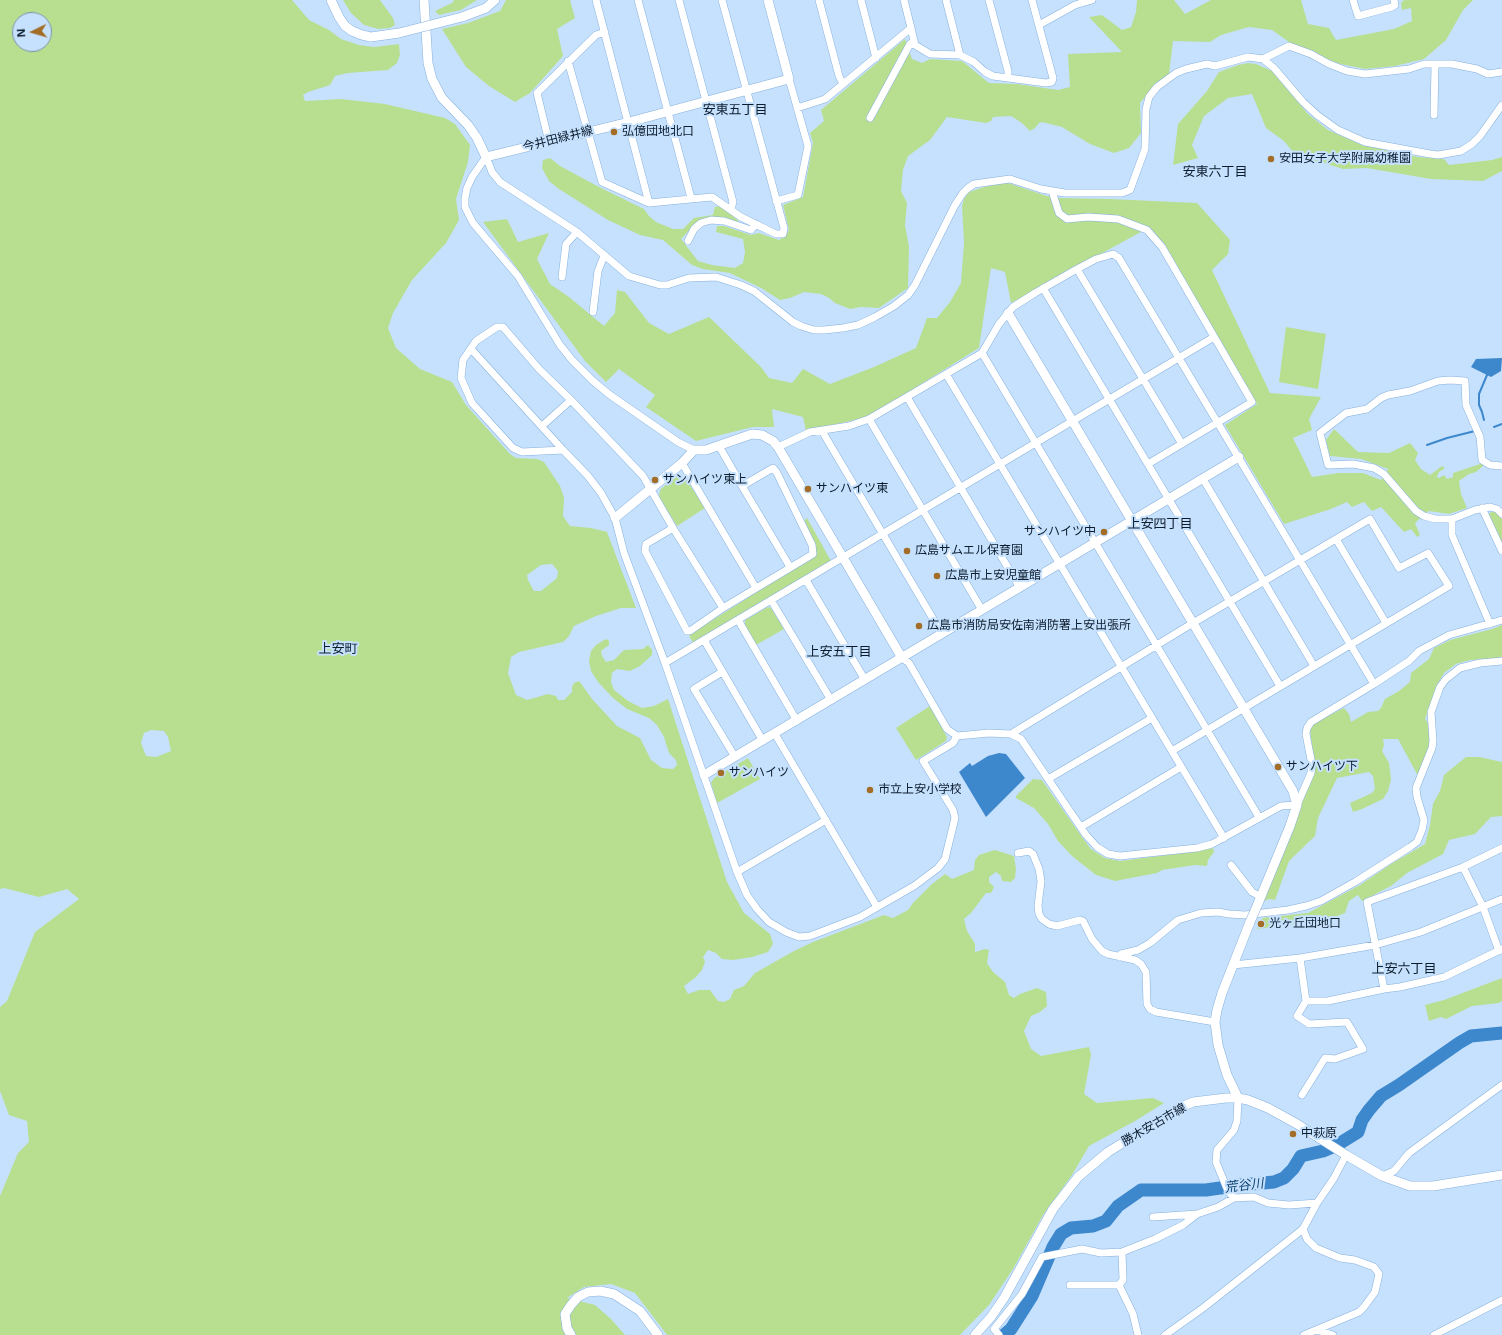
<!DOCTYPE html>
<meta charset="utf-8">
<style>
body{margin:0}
#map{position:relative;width:1502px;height:1335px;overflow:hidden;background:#c6e1fd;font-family:"Noto Sans",sans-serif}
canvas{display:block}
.north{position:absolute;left:12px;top:12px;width:40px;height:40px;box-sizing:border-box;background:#c6e1fd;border:1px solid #7b92aa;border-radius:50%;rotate:265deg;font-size:11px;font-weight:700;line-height:16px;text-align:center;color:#0b1c2d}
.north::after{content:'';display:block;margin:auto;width:14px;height:18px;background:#a36d27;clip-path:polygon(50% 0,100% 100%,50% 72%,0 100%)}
</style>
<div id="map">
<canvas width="1502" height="1335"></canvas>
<div class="north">N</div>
</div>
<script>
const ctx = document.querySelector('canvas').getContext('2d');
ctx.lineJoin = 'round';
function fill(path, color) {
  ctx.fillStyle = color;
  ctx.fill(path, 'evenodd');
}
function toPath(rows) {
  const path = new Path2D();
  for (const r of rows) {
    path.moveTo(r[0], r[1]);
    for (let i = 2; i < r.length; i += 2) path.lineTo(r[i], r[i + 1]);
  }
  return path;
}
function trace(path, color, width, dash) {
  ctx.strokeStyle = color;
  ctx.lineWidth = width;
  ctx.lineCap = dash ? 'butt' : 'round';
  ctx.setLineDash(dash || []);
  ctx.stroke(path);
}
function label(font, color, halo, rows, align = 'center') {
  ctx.font = font + ' "Noto Sans","Noto Sans JP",sans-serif';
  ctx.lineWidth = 4;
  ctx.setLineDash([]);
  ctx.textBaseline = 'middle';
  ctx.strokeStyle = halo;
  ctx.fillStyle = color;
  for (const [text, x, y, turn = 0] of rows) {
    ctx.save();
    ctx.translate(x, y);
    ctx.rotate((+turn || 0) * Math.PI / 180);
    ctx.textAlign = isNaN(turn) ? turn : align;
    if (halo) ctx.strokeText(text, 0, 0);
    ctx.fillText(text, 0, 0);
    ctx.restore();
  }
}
const green = toPath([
 [0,0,292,0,309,20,329,30,341,39,359,45,374,47,399,44,400,55,397,63,388,70,348,73,335,76,330,85,308,92,303,95,305,101,341,99,385,104,445,118,455,124,470,145,468,162,456,199,459,220,446,243,412,280,393,313,388,328,396,348,420,369,452,382,466,405,510,454,516,458,537,459,544,462,560,486,564,498,563,516,570,526,591,528,607,532,636,608,621,608,596,616,574,626,569,636,563,642,519,652,511,657,508,673,516,695,527,700,548,694,556,696,558,700,564,700,572,692,572,687,574,683,579,681,593,700,617,726,640,738,651,760,662,768,673,769,677,765,676,760,669,753,664,737,657,725,649,718,627,709,613,698,598,682,591,671,589,661,591,651,596,645,606,639,609,641,609,645,601,651,602,656,606,662,614,660,624,650,643,649,648,645,652,650,652,655,640,666,630,671,617,669,612,673,611,682,614,690,628,701,642,708,654,706,668,699,727,882,744,913,770,934,773,944,768,952,752,957,733,960,722,959,716,953,708,950,703,957,705,962,702,970,696,977,684,986,688,994,699,990,710,990,718,1001,724,1002,730,999,734,990,744,986,755,973,794,951,813,942,884,915,893,918,908,910,913,903,932,884,945,874,952,879,974,870,975,860,979,855,995,850,1014,856,1016,869,1015,878,1011,882,1002,881,1001,876,996,872,989,877,989,882,994,887,991,893,986,893,971,913,964,919,967,931,975,944,975,952,985,949,989,950,987,963,993,972,1005,982,1009,995,1014,998,1020,994,1037,988,1046,992,1047,1006,1040,1012,1031,1016,1024,1031,1031,1049,1041,1056,1089,1047,1091,1055,1084,1094,1097,1103,1153,1098,1164,1103,1135,1121,1089,1146,1072,1175,1043,1215,1013,1269,989,1305,960,1335,667,1335,635,1293,611,1284,584,1287,567,1298,595,1305,611,1319,625,1335,0,1335,0,1196,18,1153,29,1142,27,1121,9,1115,0,1091,0,1007,7,1001,35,932,79,899,67,889,39,897,4,888,0,889],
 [20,20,44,20,44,44,20,44],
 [552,564,558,571,557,578,541,591,534,591,528,580,527,575,541,565],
 [151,730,164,731,168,737,171,751,156,757,146,756,141,743,144,733],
 [343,0,380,0,393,18,395,25,390,28,378,29,364,25,351,13],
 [454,0,477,0,461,10,439,15,435,11,452,3],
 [506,0,570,0,575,18,557,29,563,56,530,93,515,102,489,86,466,67,442,29,468,23,500,11],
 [1137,0,1174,0,1185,14,1211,0,1301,0,1308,24,1329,28,1336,40,1394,29,1412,21,1411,8,1402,10,1401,3,1404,0,1473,0,1463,10,1446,40,1424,59,1395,66,1365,69,1331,62,1289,42,1272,30,1249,27,1221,35,1210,42,1173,41,1169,74,1154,87,1140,103,1141,133,1129,148,1114,153,1090,144,1062,127,1042,122,1039,123,1035,128,1030,131,1022,123,1011,116,993,117,991,121,986,123,947,117,930,140,908,156,903,170,901,191,907,203,905,225,909,247,908,288,879,308,861,307,850,309,835,303,829,298,821,294,804,292,790,298,780,300,761,288,730,273,703,269,692,265,663,240,640,235,608,220,559,189,549,181,542,168,543,160,550,158,560,166,599,187,644,209,649,216,656,222,673,229,683,229,694,218,713,215,715,207,720,206,739,221,736,223,712,217,698,221,681,239,698,261,712,265,735,268,743,263,745,252,743,239,716,232,717,226,724,226,751,235,759,233,779,240,785,236,789,230,783,205,803,197,813,143,810,133,824,121,821,110,905,39,912,59,922,63,930,59,962,61,989,83,1017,84,1058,90,1070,87,1068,54,1122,52,1089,17,1102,15,1122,30,1131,27,1136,12],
 [1248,63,1256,64,1272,71,1308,114,1328,130,1362,145,1418,157,1444,159,1449,165,1492,160,1502,157,1502,171,1483,181,1431,179,1367,168,1343,169,1321,162,1307,161,1297,157,1284,141,1266,128,1252,94,1228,98,1204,116,1192,145,1198,158,1173,165,1178,124,1207,91,1219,72,1238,65],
 [1008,183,1047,196,1060,198,1110,199,1197,203,1230,240,1228,254,1212,270,1270,393,1321,397,1309,419,1312,430,1293,438,1312,477,1338,473,1363,473,1381,480,1388,469,1361,459,1330,456,1326,440,1334,429,1358,452,1389,453,1410,443,1418,453,1415,460,1421,469,1430,475,1442,466,1445,468,1439,472,1437,477,1439,478,1444,475,1447,479,1453,477,1453,473,1483,463,1483,466,1476,472,1469,474,1459,481,1461,494,1467,508,1449,514,1429,511,1415,523,1420,535,1417,537,1411,529,1404,532,1381,507,1372,511,1364,502,1352,507,1347,502,1331,509,1284,524,1225,425,1257,404,1150,227,1011,303,1005,272,991,268,979,348,868,417,806,431,803,417,772,409,774,427,753,427,696,441,646,407,655,395,619,369,606,382,585,361,483,222,507,219,518,242,549,233,537,259,550,284,569,297,604,326,615,313,617,290,625,292,649,323,669,334,709,317,761,367,769,378,792,383,803,369,830,384,874,367,916,348,927,318,937,318,950,302,961,283,964,243,962,206,964,199,969,192,987,186],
 [1286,327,1326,334,1318,389,1279,382],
 [677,475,684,476,705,508,677,526,659,497,660,490],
 [1495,511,1502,518,1502,546,1487,514],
 [807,518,831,561,693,643,689,635,814,556,815,545,803,522],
 [768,607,771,608,784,629,756,645,745,625,745,620],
 [1502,625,1502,659,1470,660,1456,664,1444,673,1437,685,1425,719,1428,723,1431,742,1418,776,1398,739,1383,739,1384,745,1382,751,1389,763,1391,779,1388,791,1383,799,1362,809,1353,812,1350,803,1372,793,1375,789,1373,776,1369,772,1337,778,1318,818,1315,836,1289,861,1275,900,1269,899,1259,903,1302,796,1315,773,1310,729,1313,723,1344,708,1349,714,1351,722,1368,712,1378,711,1381,708,1385,699,1399,691,1410,682,1411,673,1429,659,1434,648,1450,640,1492,629],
 [930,706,947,737,946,741,916,760,896,728],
 [1466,757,1479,757,1502,762,1502,816,1491,817,1475,834,1449,840,1443,854,1407,873,1391,886,1362,901,1358,895,1349,901,1345,913,1324,921,1257,929,1262,918,1308,913,1360,885,1391,864,1425,844,1430,825,1433,804,1440,791,1444,775],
 [748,758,760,779,717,803,711,783,714,778],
 [1033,779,1042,780,1082,837,1091,849,1105,858,1120,861,1198,851,1213,848,1214,852,1208,860,1207,866,1195,865,1162,870,1157,873,1115,881,1096,875,1072,856,1058,841,1048,824,1034,808,1016,798,1016,796],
 [1502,978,1502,1001,1499,1003,1472,1006,1446,1019,1441,1017,1429,1021,1425,1005,1444,1000]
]);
const water = toPath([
 [1502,358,1501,371,1491,377,1471,367,1476,359],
 [999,753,1006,754,1025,778,986,817,959,772,970,763,972,766,988,756]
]);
const stream = toPath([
 [1484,420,1482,412,1479,405,1479,394,1487,375],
 [1494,427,1502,424],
 [1427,445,1447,438,1475,431]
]);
const river = toPath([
 [1004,1335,1011,1329,1032,1296,1053,1247,1061,1234,1071,1228,1093,1226,1106,1221,1118,1206,1141,1190,1206,1190,1241,1185,1274,1182,1284,1178,1293,1169,1301,1156,1323,1151,1337,1145,1358,1132,1362,1120,1369,1110,1381,1096,1399,1085,1459,1043,1471,1036,1502,1033]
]);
const street = toPath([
 [596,0,649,203],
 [638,0,691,198],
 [679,0,733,202,731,209],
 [819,0,839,76,843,84],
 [861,0,876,58],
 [904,0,911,28],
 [946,0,960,55],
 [989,0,1008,71,1008,78],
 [1353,0,1358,16,1392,7,1395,5,1394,0],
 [1039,25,1075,5,1092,0],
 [1263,59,1289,46,1311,54,1329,64,1347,71,1365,74,1409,69,1424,64,1452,64,1477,69,1488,74,1502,72],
 [568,61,602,182,649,203,712,197,741,217,776,234,783,234,784,228,722,0],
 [797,108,825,99,911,28,915,45,930,54,960,55,974,62,985,72,993,76,1046,83,1052,82,1053,78,1032,0],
 [1434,115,1435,64],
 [870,118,910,44,914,41],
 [549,142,537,93,596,35,605,32],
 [486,157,492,172,500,182,577,232,629,276,660,285,667,285,689,278,716,277,741,285,754,291,793,322,801,326,814,330,824,330,843,328,858,325,875,317,894,306,908,295,915,285,955,205,963,193,968,188,974,184,1010,179,1041,189,1065,193,1122,193,1130,190,1145,149,1146,109,1149,97,1157,87,1176,73,1186,69,1207,64,1215,66,1248,57,1263,59,1274,68,1303,102,1317,115,1338,130,1365,142,1430,154,1438,155,1461,151,1472,144,1480,136,1502,105],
 [486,157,472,177,467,188,465,198,465,207,473,223,518,276,560,345,572,360,593,381,610,395,678,442,694,450],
 [1052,191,1059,213,1067,219,1088,217,1118,219,1147,230,1162,247,1252,402,1148,464],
 [776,201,798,195,808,146,789,79],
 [688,241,694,229,701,223,711,220,724,221,751,230,756,224],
 [1077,269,1182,444],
 [562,277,566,244,577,232],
 [1043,288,1280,686],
 [593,312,598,271,604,256],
 [471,349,563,450],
 [982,353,1259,817],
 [946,374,1224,838],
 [907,397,1020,588],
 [869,419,982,610],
 [542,426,571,400],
 [822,431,942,634],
 [719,446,742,486,773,468,777,473,812,545,813,554,723,608,690,631,687,631,645,551,646,544,673,528,643,476,571,400,539,369,503,327,497,327,476,341,463,360,461,378,472,403,513,448,522,452,563,450,588,476,601,493,615,518,624,553,665,663,737,872,747,895,757,909,769,922,786,932,799,937,810,936,860,917,914,886,938,868,945,859,955,818,953,810,923,761,953,743,957,736],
 [778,447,810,432,849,426,869,419,982,353,999,324,1013,307,1035,293,1077,269,1096,259,1113,254,1119,258,1374,684],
 [682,463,756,588],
 [1203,479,1314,666],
 [742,486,790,567],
 [1482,508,1502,551],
 [1452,519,1435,519,1424,516,1416,511,1384,474,1374,468,1353,464,1328,465,1320,433,1346,413,1367,409,1381,398,1388,395,1410,391,1438,381,1450,380,1465,381,1466,405,1480,437,1482,460,1490,465,1502,466],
 [673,528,723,608],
 [1336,539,1386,623],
 [806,580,865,680],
 [771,600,831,700],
 [738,620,797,721],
 [1490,624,1452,535,1452,519,1475,510,1490,507,1497,509,1502,514],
 [704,640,763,741],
 [902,658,909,663,947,729,957,736,989,733,1011,734,1021,739,1086,835,1097,847,1108,854,1120,856,1197,848,1212,844,1281,806,1297,805,1311,773,1312,765,1306,734,1307,728,1311,722,1374,684,1409,661,1419,651,1449,635,1502,620],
 [665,663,1214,337],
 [722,672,694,689,735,757],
 [775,734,877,907],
 [1011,734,1193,623,1370,519,1399,568,1428,553,1449,586,1172,751],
 [1048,779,1152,718],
 [1081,827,1181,767],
 [1018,853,1029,851,1033,854,1039,869,1041,881,1038,906,1039,914,1042,919,1049,924,1057,926,1080,920,1083,921,1092,939,1102,951,1108,954,1135,960,1141,964,1146,972,1147,1004,1150,1009,1156,1012,1215,1022],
 [1231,865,1252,892,1261,897],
 [1463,867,1483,907,1499,951],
 [737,872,826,820],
 [1119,957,1121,954,1138,950,1150,943,1178,920,1201,913,1218,912,1229,914,1245,915,1288,910,1306,906,1321,901,1355,882,1410,847,1417,842,1422,830,1424,820,1417,797,1416,788,1432,748,1433,741,1431,712,1440,687,1446,679,1460,668,1480,663,1502,661],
 [1300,958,1306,1001,1328,1001,1384,989,1400,987,1444,977,1502,949],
 [1233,965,1300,958,1375,945,1421,932,1502,899],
 [1384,989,1367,902,1463,867,1502,848],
 [1302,1095,1325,1058,1335,1059,1363,1049,1347,1022,1309,1024,1297,1016,1306,1001],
 [1382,1176,1394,1171,1409,1153,1502,1085],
 [1234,1198,1228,1191,1216,1162,1217,1150,1234,1130,1237,1121,1238,1098],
 [1153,1217,1197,1214],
 [1303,1229,1307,1239,1316,1248,1340,1258,1355,1260,1374,1267,1379,1274,1375,1292,1364,1307,1359,1312,1304,1335],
 [1122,1252,1123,1280,1119,1285,1133,1314,1138,1335],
 [1070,1285,1119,1285],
 [1317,1331,1317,1330,1333,1335],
 [999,1335,994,1329,1022,1294,1042,1257,1082,1249,1101,1253,1122,1252,1155,1239,1183,1225,1197,1214,1218,1207,1234,1198,1254,1197,1268,1203,1289,1205,1317,1203],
 [1165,1335,1203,1308,1303,1229,1317,1203,1334,1178,1346,1155],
 [1434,1335,1502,1300]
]);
const secondary = toPath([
 [331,0,339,17,345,26,352,31,362,35,371,37],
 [424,0,428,63,432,79,442,98,468,125,477,138,486,157,629,122,789,79,768,0],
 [462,17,486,8,495,0],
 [1008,313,1293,791,1297,805,1290,826,1257,906],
 [615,518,682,463,694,450,706,450,752,434,762,435,773,441,778,447,902,658],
 [704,775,1239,457],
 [1238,1098,1227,1075,1218,1045,1215,1022,1217,1010,1222,993,1250,922],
 [571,1335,567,1328,565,1314,571,1305,578,1297,588,1292,600,1291,614,1294,640,1311,658,1335],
 [975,1335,991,1317,1004,1298,1053,1209,1078,1177,1108,1152,1181,1107,1193,1102,1226,1098,1238,1098,1248,1100,1268,1108,1297,1124,1346,1155,1382,1176,1410,1186,1433,1186,1502,1175]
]);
const secondaryBridge = toPath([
 [371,37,399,33,462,17],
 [1250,922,1257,906]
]);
const markers = [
 [614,132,4,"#a36d27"],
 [1271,159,4,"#a36d27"],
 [655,480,4,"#a36d27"],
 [808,489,4,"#a36d27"],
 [1104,532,4,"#a36d27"],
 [907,551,4,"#a36d27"],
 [937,576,4,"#a36d27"],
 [919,626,4,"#a36d27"],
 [1278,767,4,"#a36d27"],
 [721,773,4,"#a36d27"],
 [870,790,4,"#a36d27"],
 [1261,924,4,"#a36d27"],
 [1293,1134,4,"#a36d27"]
];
const poiNames = [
 ["弘億団地北口",622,132],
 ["安田女子大学附属幼稚園",1279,159],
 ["サンハイツ東上",663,480],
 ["サンハイツ東",816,489],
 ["サンハイツ中",1096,532,"right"],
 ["広島サムエル保育園",915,551],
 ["広島市上安児童館",945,576],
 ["広島市消防局安佐南消防署上安出張所",927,626],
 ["サンハイツ下",1286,767],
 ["サンハイツ",729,773],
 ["市立上安小学校",878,790],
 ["光ヶ丘団地口",1269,924],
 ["中萩原",1301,1134]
];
const streetNames = [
 ["今井田緑井線",558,139,-14],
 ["勝木安古市線",1154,1125,-30]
];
const neighbourhoodNames = [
 ["安東五丁目",735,110],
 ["安東六丁目",1215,172],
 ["上安四丁目",1160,524],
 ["上安町",338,649],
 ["上安五丁目",839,652],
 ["上安六丁目",1404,969]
];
const waterNames = [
 ["荒谷川",1244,1186,-7]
];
fill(green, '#b8df90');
fill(water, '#3d87cd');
trace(stream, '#3d87cd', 2);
trace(river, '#3d87cd', 13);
trace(street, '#85b0dd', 8);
trace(secondary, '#85b0dd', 10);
trace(street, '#fff', 7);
trace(secondary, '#fff', 9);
trace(secondaryBridge, '#85b0dd', 10, []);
trace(secondaryBridge, '#fff', 9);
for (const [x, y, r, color] of markers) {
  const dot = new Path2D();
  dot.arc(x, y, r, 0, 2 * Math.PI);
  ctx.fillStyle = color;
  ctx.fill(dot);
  trace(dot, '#c6e1fd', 1.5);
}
label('12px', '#0b1c2d', '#c6e1fd', poiNames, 'left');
label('12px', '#0b1c2d', '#c6e1fd', streetNames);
label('13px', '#0b1c2d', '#c6e1fd', neighbourhoodNames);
label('italic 13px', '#0a4170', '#c6e1fd', waterNames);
</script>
